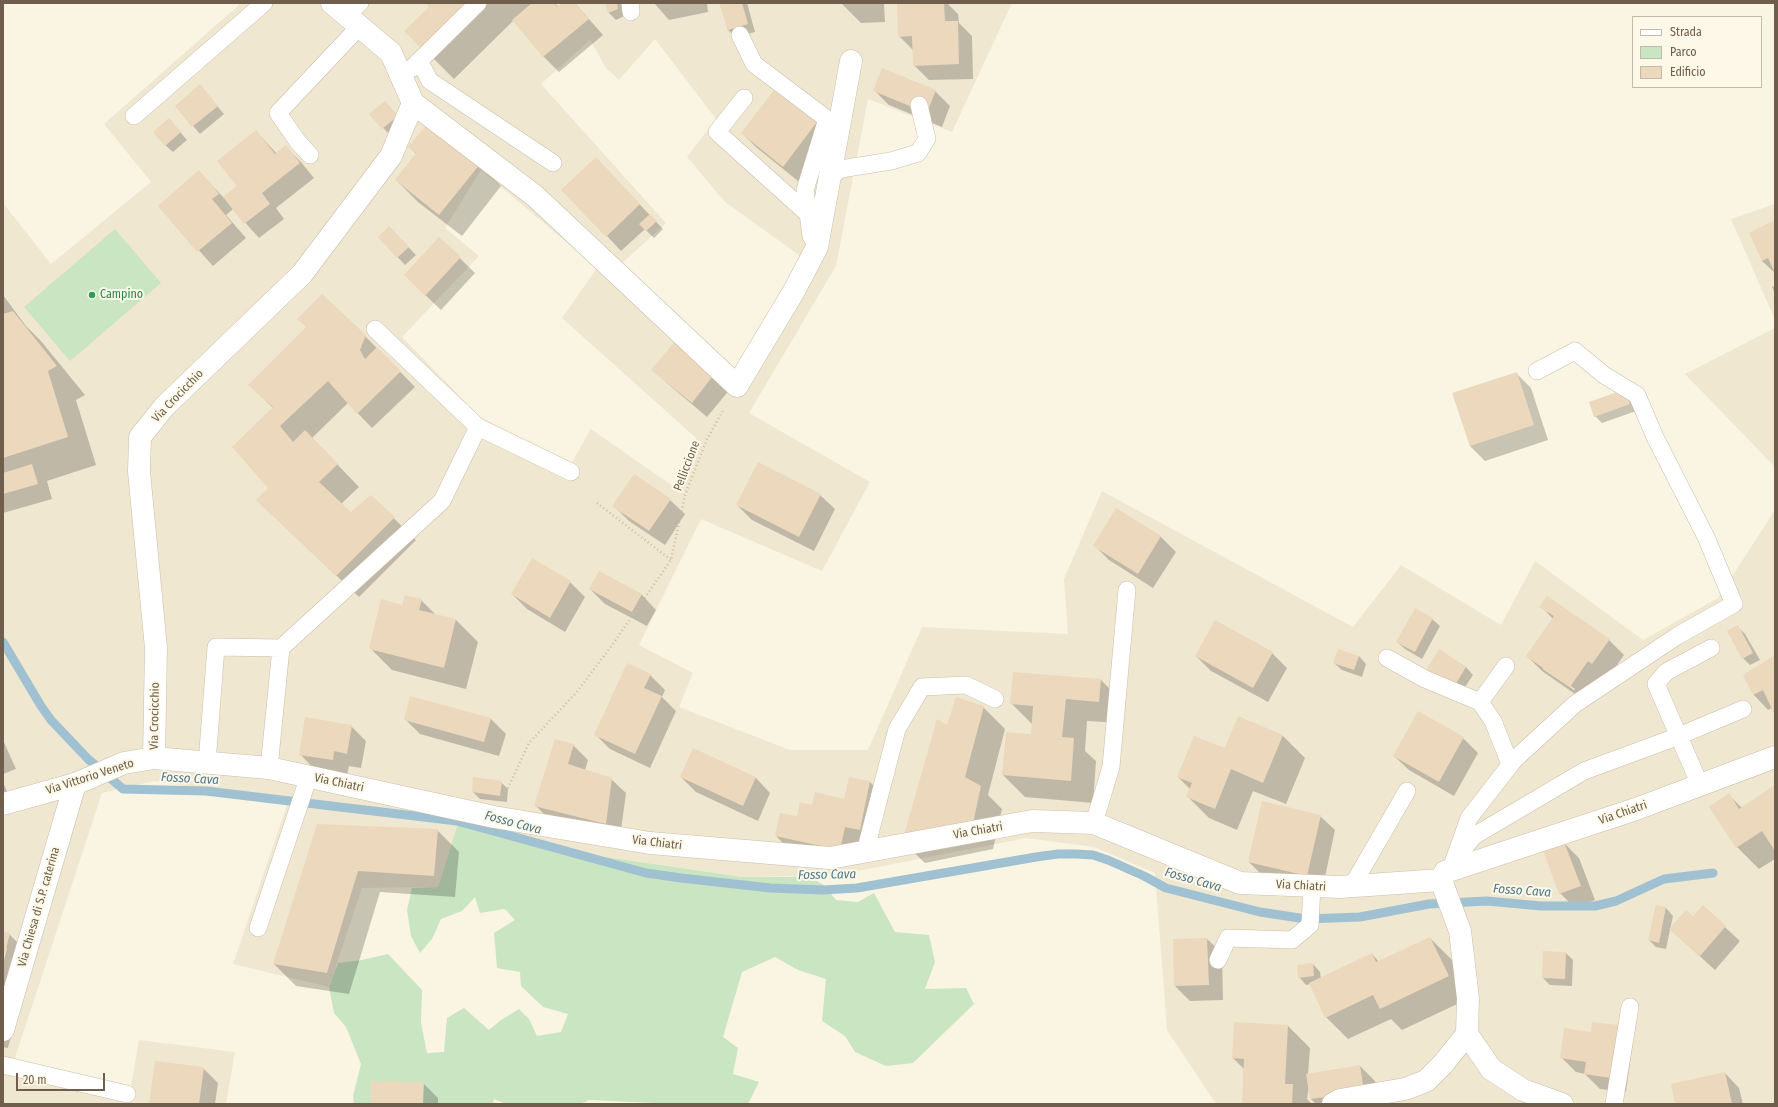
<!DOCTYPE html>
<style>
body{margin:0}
#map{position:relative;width:1778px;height:1107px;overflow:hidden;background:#f9f5e2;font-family:"Fira Sans Condensed",sans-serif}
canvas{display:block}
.frame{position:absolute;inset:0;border:4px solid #6e5e4b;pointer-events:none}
.legend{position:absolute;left:1632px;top:16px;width:130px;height:72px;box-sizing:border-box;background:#fdf8e8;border:1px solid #c4baa9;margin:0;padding:5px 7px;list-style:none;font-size:12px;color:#6e5e4b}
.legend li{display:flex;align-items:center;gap:8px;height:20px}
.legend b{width:20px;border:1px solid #c4baa9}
.scale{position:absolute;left:16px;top:1073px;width:89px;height:18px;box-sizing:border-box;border:2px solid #6e5e4b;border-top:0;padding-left:5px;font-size:12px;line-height:14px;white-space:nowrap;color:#6e5e4b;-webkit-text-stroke:3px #fdf8e8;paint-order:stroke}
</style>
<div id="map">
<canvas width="1778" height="1107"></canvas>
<div class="frame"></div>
<ul class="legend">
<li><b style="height:5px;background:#fff"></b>Strada</li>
<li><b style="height:11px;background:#cae5c2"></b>Parco</li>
<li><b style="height:11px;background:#ecd8bc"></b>Edificio</li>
</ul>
<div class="scale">20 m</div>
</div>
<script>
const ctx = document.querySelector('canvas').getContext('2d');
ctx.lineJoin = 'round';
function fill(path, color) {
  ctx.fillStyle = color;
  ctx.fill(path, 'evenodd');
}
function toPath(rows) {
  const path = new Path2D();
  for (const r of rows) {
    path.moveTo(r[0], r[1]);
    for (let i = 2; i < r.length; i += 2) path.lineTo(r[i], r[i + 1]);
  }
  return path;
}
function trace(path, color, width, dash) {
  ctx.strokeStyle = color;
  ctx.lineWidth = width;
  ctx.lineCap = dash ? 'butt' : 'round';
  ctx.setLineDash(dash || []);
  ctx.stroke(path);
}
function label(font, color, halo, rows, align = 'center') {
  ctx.font = font + ' "Fira Sans Condensed",sans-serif';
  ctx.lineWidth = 4;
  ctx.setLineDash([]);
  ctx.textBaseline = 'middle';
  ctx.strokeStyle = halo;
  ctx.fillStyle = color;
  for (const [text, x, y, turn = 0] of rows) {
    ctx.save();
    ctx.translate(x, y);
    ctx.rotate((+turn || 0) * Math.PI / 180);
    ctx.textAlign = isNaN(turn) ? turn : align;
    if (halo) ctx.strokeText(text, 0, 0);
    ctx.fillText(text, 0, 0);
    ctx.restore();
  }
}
const residential = toPath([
 [241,3,1012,3,952,132,868,99,836,266,749,413,870,482,822,571,701,519,639,645,693,673,679,707,790,750,868,750,922,627,1068,634,1064,579,1102,491,1353,627,1401,565,1501,625,1535,561,1643,640,1718,598,1775,510,1775,1104,1216,1104,1167,1030,1155,873,1094,847,1026,838,832,876,743,877,592,855,458,823,438,887,362,888,329,987,233,964,288,802,154,781,102,793,14,1061,131,1086,139,1040,235,1052,226,1104,3,1104,3,203,51,264,151,182,104,124],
 [655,39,716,119,687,157,725,202,799,255,797,278,738,372,618,267,666,223,541,84,590,40,606,68,619,80],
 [481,170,597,268,562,318,696,438,674,487,591,429,572,462,480,417,402,337,479,256,445,228],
 [1775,204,1775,320,1731,219],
 [1775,328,1775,467,1685,374]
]);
const green = toPath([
 [115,229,161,283,70,361,24,307],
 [458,823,592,855,743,877,809,877,824,885,836,900,858,902,874,893,895,932,929,935,935,962,925,989,966,988,974,1004,913,1063,886,1066,855,1052,845,1036,822,1021,826,979,798,970,775,957,742,972,723,1037,738,1048,733,1074,759,1082,748,1104,678,1104,589,1100,580,1104,506,1104,494,1099,493,1104,354,1104,353,1096,361,1064,346,1027,334,1013,329,987,338,963,362,960,388,954,422,990,421,1023,427,1053,444,1052,447,1018,464,1008,489,1030,501,1020,519,1009,529,1019,537,1036,561,1032,568,1014,543,1007,521,986,520,972,497,968,494,933,515,920,505,909,480,913,475,897,462,911,441,919,432,939,420,953,411,936,407,910,412,888,438,887]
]);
const shadow = toPath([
 [426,3,531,3,531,5,533,3,554,3,559,7,564,3,575,3,603,35,559,72,544,57,514,20,454,79,406,31,430,7],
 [606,3,623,3,624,16,616,20,609,13],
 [654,3,707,3,708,12,669,20],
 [720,3,747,3,755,32,736,37,728,30],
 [841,3,884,3,885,22,861,23],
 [898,3,947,3,958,14,959,23,972,36,973,79,929,80,914,65,913,50,899,36],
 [200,86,224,114,200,134,176,106],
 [775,90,817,123,832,138,798,181,757,148,742,133],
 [874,90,935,91,950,106,942,127,889,105],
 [385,102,404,123,390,135,370,114],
 [176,127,187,140,173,152,165,145],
 [256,131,277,154,286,147,301,162,314,178,276,208,284,219,259,238,233,209,226,215,246,238,213,266,159,206,199,172,224,198,238,186],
 [410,147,479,165,501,186,462,236,418,202,396,180,416,154],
 [610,173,663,229,654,238,645,229,621,251,607,236],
 [1775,221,1775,273,1762,261],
 [389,227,416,255,405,265,379,237],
 [439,238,475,273,441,310,420,290],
 [1775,286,1775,294,1772,287],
 [3,295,26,326,41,341,85,395,76,400,96,465,47,481,52,499,3,513],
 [365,336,415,387,372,428,348,403,312,438,359,487,341,504,351,513,371,496,416,540,359,597,257,500,269,488,273,408,250,385],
 [677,341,731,388,707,417,668,384,653,370],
 [1516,373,1531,388,1548,440,1485,461,1470,446,1453,394],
 [1632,398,1636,411,1602,423,1595,416],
 [820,495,835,509,814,551,752,520,737,505],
 [670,500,685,514,665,545,629,521,614,506],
 [1117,509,1161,537,1176,552,1153,588,1109,560,1094,545],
 [599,572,642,595,656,610,647,626,605,604,590,589],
 [570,582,585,597,565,632,527,609,512,594],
 [421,600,436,615,456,620,478,642,466,689,392,670,370,648,403,606],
 [1541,606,1609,640,1624,655,1608,678,1585,701,1542,671,1527,656,1553,619],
 [1543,666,1575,689,1574,690,1543,669],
 [1432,619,1440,626,1422,659,1405,649,1397,642],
 [1738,627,1745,634,1760,660,1750,665,1743,658],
 [1439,651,1466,667,1473,675,1459,696],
 [1272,653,1287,668,1268,702,1211,671,1196,656],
 [1359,656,1366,664,1362,677,1342,670,1334,663],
 [1775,657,1775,714,1772,708,1768,710,1754,695,1744,676],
 [650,675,665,690,662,697,676,711,650,768,610,749,596,735],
 [1101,680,1123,702,1121,723,1087,721,1085,751,1096,761,1093,803,1025,797,1003,775,1032,736,1033,725,1011,703],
 [411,697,491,719,506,734,499,756,420,734,405,719],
 [983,707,1005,729,988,795,1002,809,993,849,925,863,903,842,947,726],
 [1238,718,1283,736,1305,758,1286,804,1253,791,1237,830,1209,818,1187,796,1190,789,1178,777,1225,749],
 [351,726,366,741,361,768,349,766,347,775,314,769,300,754],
 [1463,738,1478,753,1454,796,1409,770,1394,756],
 [3,740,16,769,3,774],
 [573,745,588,760,585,770,611,779,626,793,620,838,550,820,535,805],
 [681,777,756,778,770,793,758,821,696,792],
 [3,782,14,808,3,812],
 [501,782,508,789,507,802,480,799,473,792],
 [870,782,884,797,854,865,791,851,776,836,812,806,845,800],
 [1775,786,1775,859,1759,869,1737,847,1710,807,1729,795,1742,808],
 [1320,816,1335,830,1322,891,1264,877,1249,862],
 [318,825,437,830,459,852,455,897,380,892,349,994,296,986,274,964],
 [1564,843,1579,858,1595,900,1575,908,1560,893],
 [1656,906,1666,908,1673,916,1666,949,1656,947,1649,940],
 [1703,907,1740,941,1715,970,1670,929,1693,918],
 [3,932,9,934,31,956,8,1048,3,1047,3,964,7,948,5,948,3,955],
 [1430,938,1452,960,1470,998,1402,1030,1391,1019,1348,1039,1326,1017,1310,984,1306,985,1299,977,1313,964,1320,972,1321,979,1372,954,1379,962],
 [1207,939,1222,953,1223,1000,1190,1001,1175,986],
 [1544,952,1566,953,1573,960,1572,986,1550,985,1543,978],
 [1288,1026,1310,1048,1308,1075,1360,1066,1375,1081,1377,1100,1361,1104,1316,1104,1311,1099,1309,1085,1307,1099,1312,1104,1243,1104,1244,1069,1233,1058],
 [1618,1026,1633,1041,1626,1092,1600,1089,1585,1074,1576,1072,1561,1057,1592,1033],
 [203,1068,218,1083,215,1104,150,1104],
 [1725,1073,1739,1088,1743,1104,1676,1104],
 [423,1083,438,1098,438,1104,372,1104]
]);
const stream = toPath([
 [3,642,41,706,51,720,88,759,123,789,206,791,457,821,646,873,681,878,770,888,823,890,857,888,1036,857,1058,854,1076,854,1093,855,1108,860,1144,876,1166,888,1260,912,1306,919,1360,917,1429,904,1487,901,1541,906,1595,906,1616,901,1664,879,1713,873]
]);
const building = toPath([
 [425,3,473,3,424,51,404,31,429,7],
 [532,3,554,3,557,7,562,3,575,3,589,19,543,57,512,20],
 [605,3,617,3,618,9,608,13],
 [719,3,742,3,748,24,728,30],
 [897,3,944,3,945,21,958,21,959,64,913,66,912,36,898,37],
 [882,68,936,90,927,113,873,91],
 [200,84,218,106,192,127,175,106],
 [775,89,817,122,783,167,741,133],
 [385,101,398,116,382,129,369,114],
 [169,118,181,132,165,146,153,132],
 [428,123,480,164,439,215,395,180,416,153,408,147],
 [256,130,275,154,286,145,300,163,262,193,270,204,244,224,223,197,237,186,217,161],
 [596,157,640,204,606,237,561,190],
 [199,170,219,194,212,199,232,223,197,252,158,206],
 [650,214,657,221,646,231,639,224],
 [1775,220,1775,273,1768,258,1762,261,1749,233],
 [389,226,409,247,397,258,378,237],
 [439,237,461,257,425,296,404,275],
 [322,294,366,335,360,350,365,359,377,347,401,371,357,414,328,381,280,426,293,442,305,430,338,464,319,482,351,512,371,495,395,517,336,576,256,500,268,488,232,447,273,407,248,385,306,327,297,319],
 [13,311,57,366,48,371,68,437,3,458,3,314],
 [677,339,716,372,692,403,651,370],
 [1517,372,1534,425,1470,446,1452,393],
 [1625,389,1630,404,1594,417,1589,402],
 [758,462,821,494,799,537,736,505],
 [32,464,38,484,3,494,3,473],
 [634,474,671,499,649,531,612,506],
 [1116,508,1161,536,1138,574,1093,546],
 [532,558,571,581,550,618,511,594],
 [599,571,642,594,632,612,589,589],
 [405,595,422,599,419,610,456,619,444,668,369,649,381,599,402,605],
 [1547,596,1610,639,1592,664,1588,661,1570,687,1526,656,1554,616,1539,607],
 [1415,608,1433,618,1415,652,1396,642],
 [1215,620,1273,652,1253,688,1195,656],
 [1738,625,1753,653,1742,659,1727,631],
 [1338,649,1359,656,1354,670,1333,663],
 [1439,649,1466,667,1452,690,1425,672],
 [1775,655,1775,716,1763,690,1753,695,1743,675],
 [627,663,651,674,644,688,662,696,635,754,594,735],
 [1013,672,1101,679,1099,702,1066,699,1062,737,1074,738,1071,781,1002,775,1006,732,1031,734,1033,706,1010,704],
 [410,696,491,718,484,742,404,720],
 [956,697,984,706,965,777,981,786,972,828,902,842,937,719,947,725],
 [1418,711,1464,737,1439,782,1393,756],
 [1238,716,1283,735,1263,783,1231,769,1215,809,1186,797,1192,783,1177,777,1194,736,1225,748],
 [305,717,352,725,347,754,334,751,333,760,299,755],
 [555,739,574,744,568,764,612,778,606,824,534,806],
 [693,748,756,777,743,806,680,777],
 [473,777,502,781,500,796,472,792],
 [849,777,870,781,860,830,845,827,840,850,775,836,780,813,797,816,800,802,812,805,815,792,844,799],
 [1775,785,1775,851,1762,831,1736,848,1709,807,1729,793,1739,809],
 [1262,801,1321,815,1307,876,1248,862],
 [317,824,438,829,434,876,358,871,327,973,273,964],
 [1564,842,1581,886,1559,894,1543,850],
 [1656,905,1666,907,1659,943,1648,940],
 [1703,905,1726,926,1700,956,1669,929,1686,910,1693,916],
 [3,931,10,933,4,957,3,957],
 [1430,937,1449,976,1380,1009,1373,995,1325,1018,1309,983,1372,953,1376,962],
 [1207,938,1209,985,1174,986,1173,939],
 [1543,951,1566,952,1565,979,1542,978],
 [1313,963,1314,976,1298,978,1297,965],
 [1234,1022,1288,1025,1285,1084,1293,1084,1292,1104,1242,1104,1244,1059,1232,1058],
 [1592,1022,1619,1025,1611,1078,1584,1074,1586,1062,1560,1058,1564,1028,1591,1032],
 [155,1061,204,1067,199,1104,149,1104],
 [1360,1065,1363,1085,1347,1088,1347,1094,1310,1099,1306,1074],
 [1725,1072,1732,1104,1675,1104,1671,1084],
 [371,1081,424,1082,423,1104,371,1104]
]);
const path = toPath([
 [597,503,671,560],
 [506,792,529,743,576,693,610,648,671,560,685,495,707,439,724,409]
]);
const lane = toPath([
 [630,3,631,12],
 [346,15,360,3],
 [740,35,754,64,827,119,805,190,811,236,817,247],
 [419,61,430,81,553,163],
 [411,69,478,3],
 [744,98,717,132,808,214],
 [134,116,264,3],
 [310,155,298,142,278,113,360,26],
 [830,177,841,169,891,161,918,153,927,139,919,105],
 [478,427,571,472],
 [1387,658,1425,679,1480,702,1493,721,1510,764],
 [1480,702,1506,666],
 [207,763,216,647,281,648],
 [269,768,281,648,442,501,478,427,375,329],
 [1700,785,1656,684,1666,672,1711,648],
 [1094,823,1111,767,1127,590],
 [865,852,897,729,922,687,966,685,995,699],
 [1461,852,1474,836,1584,771,1679,736,1743,709],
 [1454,860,1469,818,1514,760,1575,704,1677,636,1734,604,1706,537,1655,437,1637,395,1604,375,1575,351,1537,371],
 [1352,886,1407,791],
 [258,928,309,776],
 [1218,960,1228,938,1292,940,1310,925,1312,886],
 [3,1065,127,1094],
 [1614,1104,1630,1007]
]);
const street = toPath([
 [332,3,391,53,413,103,535,196,737,386,794,291,817,247,851,61],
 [154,758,156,648,139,472,140,437,164,407,302,274,391,156,413,103],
 [1441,880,1460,931,1468,998,1467,1034,1491,1069,1523,1090,1562,1104],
 [3,1030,75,784],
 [1333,1104,1340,1100,1405,1089,1426,1081,1443,1064,1467,1034]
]);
const secondary = toPath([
 [3,804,75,784,124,763,154,758,269,768,494,817,650,843,830,858,1032,821,1094,823,1240,883,1340,887,1441,880,1445,872,1636,809,1775,757]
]);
const markers = [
 [92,295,4,"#2e9e5b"]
];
const leisureNames = [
 ["Campino",100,295]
];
const streetNames = [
 ["Via Crocicchio",178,396,-46],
 ["Pelliccione",687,466,-69],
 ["Via Crocicchio",155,716,-89],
 ["Via Vittorio Veneto",90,777,-18],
 ["Via Chiatri",339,783,12],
 ["Via Chiatri",1623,813,-19],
 ["Via Chiatri",978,831,-10],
 ["Via Chiatri",657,843,7],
 ["Via Chiatri",1301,886,3],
 ["Via Chiesa di S.P. caterina",39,907,-74]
];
const waterNames = [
 ["Fosso Cava",190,779,3],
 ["Fosso Cava",513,823,15],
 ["Fosso Cava",827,875,-1],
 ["Fosso Cava",1193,880,16],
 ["Fosso Cava",1522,891,4]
];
fill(residential, '#f0e7d1');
fill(green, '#cae5c2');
fill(shadow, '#0003');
trace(stream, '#a0c1d1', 9);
fill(building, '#ecd8bc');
trace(lane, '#c9bdaa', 18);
trace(street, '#c9bdaa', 23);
trace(secondary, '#ccbea9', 23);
trace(path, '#d0bca0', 2.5, [1, 3]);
trace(lane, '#fff', 17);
trace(street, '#fff', 22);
trace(secondary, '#fff', 22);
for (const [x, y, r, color] of markers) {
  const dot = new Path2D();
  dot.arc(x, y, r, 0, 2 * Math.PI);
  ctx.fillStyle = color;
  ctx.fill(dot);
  trace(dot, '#fdf8e8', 1.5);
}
label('12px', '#27864d', '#fdf8e8', leisureNames, 'left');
label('12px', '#6e5e4b', '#fdf8e8', streetNames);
label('italic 13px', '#4e778c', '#fdf8e8', waterNames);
</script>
